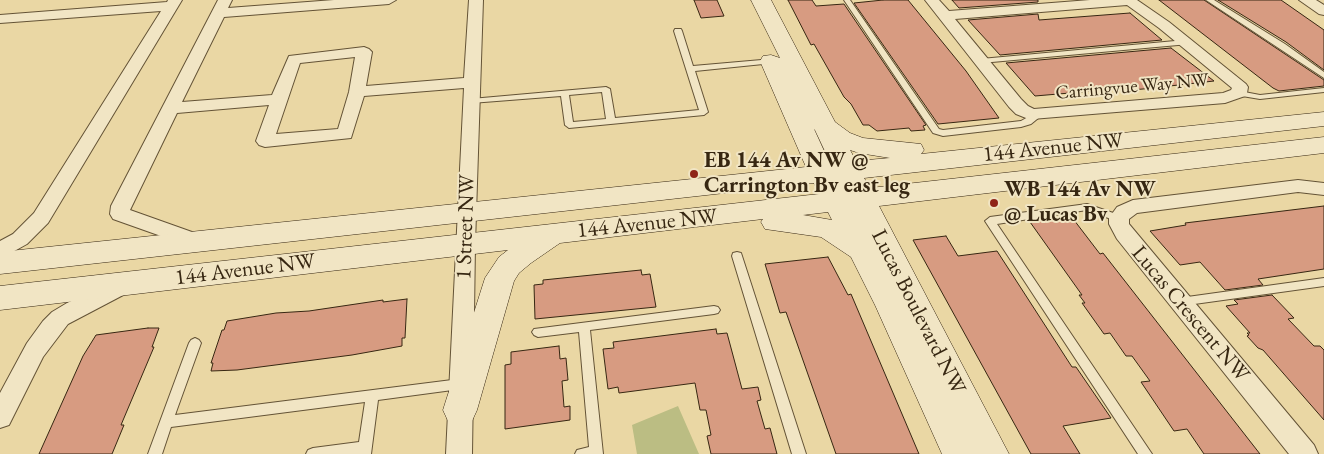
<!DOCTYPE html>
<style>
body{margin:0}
canvas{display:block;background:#ead7a4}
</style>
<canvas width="1324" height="454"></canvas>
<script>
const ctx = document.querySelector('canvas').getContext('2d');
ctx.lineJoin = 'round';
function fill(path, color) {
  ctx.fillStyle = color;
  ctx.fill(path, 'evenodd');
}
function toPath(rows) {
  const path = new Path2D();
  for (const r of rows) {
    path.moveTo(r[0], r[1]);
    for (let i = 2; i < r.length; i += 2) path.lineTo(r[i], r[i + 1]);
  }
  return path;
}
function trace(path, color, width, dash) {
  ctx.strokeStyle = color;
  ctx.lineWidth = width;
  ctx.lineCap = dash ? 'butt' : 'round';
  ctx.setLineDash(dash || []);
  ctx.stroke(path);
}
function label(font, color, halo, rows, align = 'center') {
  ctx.font = font + ' "EB Garamond",serif';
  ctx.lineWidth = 4;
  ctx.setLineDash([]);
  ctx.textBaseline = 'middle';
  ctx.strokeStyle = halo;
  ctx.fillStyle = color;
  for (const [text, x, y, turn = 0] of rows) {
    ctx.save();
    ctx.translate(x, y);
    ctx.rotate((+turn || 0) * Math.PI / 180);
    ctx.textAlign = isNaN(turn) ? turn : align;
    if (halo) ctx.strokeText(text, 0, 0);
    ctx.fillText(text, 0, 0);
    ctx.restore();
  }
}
const green = toPath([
 [678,406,699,454,637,454,632,425]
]);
const building = toPath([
 [694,0,717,0,724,16,701,18,694,0],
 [788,0,812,0,816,6,844,4,926,125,923,126,925,130,911,131,909,128,877,131,869,125,863,125,851,104,844,97,814,44,811,45,788,0],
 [883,0,908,0,966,71,999,118,938,124,854,3,883,0],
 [952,0,1038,0,1038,2,959,8,952,0],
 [1159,0,1204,0,1324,80,1324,86,1279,91,1273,88,1159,0],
 [1218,0,1281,0,1324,30,1324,70,1286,42,1218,0],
 [1130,13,1162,40,1000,55,968,20,1038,14,1039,20,1130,13],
 [1171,48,1214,81,1143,89,1130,90,1128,88,1035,96,1006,63,1171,48],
 [1324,206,1324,269,1258,279,1263,285,1225,290,1200,262,1180,265,1150,231,1186,225,1185,223,1324,206],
 [1065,218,1067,221,1074,220,1100,254,1103,253,1260,454,1204,454,1187,429,1174,431,1141,382,1150,381,1132,356,1126,356,1110,333,1104,334,1082,303,1085,303,1079,295,1082,295,1030,222,1065,218],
 [946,236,958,256,997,251,1072,367,1076,367,1111,418,1063,426,1080,454,1031,454,913,240,946,236],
 [828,257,848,295,851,294,919,454,836,454,786,312,780,313,765,264,828,257],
 [641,270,642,275,650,274,656,307,535,319,534,285,543,284,543,280,641,270],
 [1272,295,1294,318,1288,319,1314,346,1320,346,1324,350,1324,420,1263,350,1258,348,1247,336,1249,335,1247,333,1250,333,1226,306,1238,304,1234,300,1272,295],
 [407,299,405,338,402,338,402,346,352,355,237,370,211,371,213,363,211,363,222,330,224,330,227,321,276,313,309,311,383,300,383,302,407,299],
 [148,328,159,328,152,347,154,347,121,425,124,425,112,454,39,454,83,356,96,335,148,328],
 [716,329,717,334,727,333,742,389,758,387,761,400,757,401,765,429,770,428,777,454,711,454,707,436,711,435,706,410,700,410,695,383,619,393,618,387,608,389,603,349,614,348,613,342,716,329],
 [559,346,560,359,566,358,568,380,562,381,564,407,570,406,570,420,505,429,505,365,511,364,511,352,559,346]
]);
const lane = toPath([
 [844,0,850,0,939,129,943,130,1021,121,1035,113,1038,112,1042,115,1031,124,1021,127,943,136,933,133,844,0],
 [1206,0,1214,0,1285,44,1324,72,1324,78,1206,0],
 [675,29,681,29,682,31,693,66,773,59,777,61,773,63,695,71,708,112,704,115,569,128,565,125,561,96,471,103,467,101,471,99,606,87,610,89,615,118,699,110,674,31,675,29],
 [602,92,606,119,573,122,569,95,602,92],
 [1186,40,1190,42,1189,44,981,63,977,61,981,59,1186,40],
 [1324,88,1324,92,1260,99,1236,95,1235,93,1239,91,1260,95,1324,88],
 [1087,204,1122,216,1124,218,1119,222,1087,210,997,224,1152,454,1138,454,985,221,990,217,1087,204],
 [737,252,741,253,742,256,806,454,792,454,732,256,733,253,737,252],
 [1324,278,1324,286,1180,306,1176,305,1174,302,1176,299,1180,298,1324,278],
 [714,306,718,307,720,310,718,313,714,314,590,330,603,454,575,454,577,450,589,447,579,332,538,337,534,335,532,332,534,329,714,306],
 [195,338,199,340,201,343,175,415,460,379,464,380,466,384,464,388,460,389,378,400,371,454,306,454,308,450,313,448,359,442,365,402,171,427,162,454,148,454,189,343,191,340,195,338]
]);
const street = toPath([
 [168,0,182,0,48,223,27,244,0,259,0,241,13,234,34,213,161,11,0,23,0,15,167,2,168,0],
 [218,0,232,0,228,8,334,0,396,0,389,4,224,17,182,102,272,95,289,56,364,47,369,49,372,52,366,86,464,78,469,0,483,0,475,244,472,454,446,454,464,88,364,96,351,138,265,147,259,145,256,141,269,105,177,113,130,210,206,237,209,242,206,247,199,249,192,247,113,219,110,214,111,206,218,0],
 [355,57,349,92,338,129,276,134,300,63,355,57],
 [925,0,939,0,949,11,1090,0,1137,0,1169,22,1246,84,1248,87,1247,93,1245,96,1225,103,1032,119,1026,118,1016,114,1009,107,925,0],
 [1127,5,1159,28,1232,88,1231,90,1223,93,1034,109,1028,106,1021,99,955,19,1127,5],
 [1299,0,1316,0,1324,5,1324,15,1319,14,1299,0],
 [1298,180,1324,183,1324,195,1298,192,1137,213,1129,219,1129,224,1314,445,1318,454,1289,454,1117,239,1109,224,1109,218,1117,207,1133,200,1298,180],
 [119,279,127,281,130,287,127,293,68,324,43,357,9,425,0,428,0,393,27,343,43,321,52,312,67,303,119,279]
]);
const secondary = toPath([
 [751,0,771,0,835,122,850,133,863,138,921,144,924,150,921,154,1324,112,1324,126,864,178,870,188,1324,137,1324,153,879,206,1009,454,942,454,875,305,851,257,821,237,765,229,761,222,763,219,560,243,531,263,519,273,514,281,477,410,472,421,460,425,448,421,443,410,485,278,499,257,508,250,0,310,0,286,819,194,814,183,0,274,0,252,806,167,760,61,763,56,771,55,780,58,751,0],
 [814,129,815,130,831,164,830,164,814,129],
 [850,150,859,153,890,158,856,161,850,150],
 [828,212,832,220,803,215,828,212]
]);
const markers = [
 [694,174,5,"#8f2418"],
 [994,203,5,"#8f2418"]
];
const farStreetnames = [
 ["Carringvue Way NW",1132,87,-5]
];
const streetNames = [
 ["144 Avenue NW",1053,148,-6],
 ["144 Avenue NW",647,224,-6],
 ["1 Street NW",466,227,-88],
 ["144 Avenue NW",245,270,-7],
 ["Lucas Boulevard NW",918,312,63],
 ["Lucas Crescent NW",1190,314,50]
];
const poiNames = [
 ["EB 144 Av NW @",704,161],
 ["Carrington Bv east leg",704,186],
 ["WB 144 Av NW",1004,190],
 ["@ Lucas Bv",1004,215]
];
fill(green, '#bbbd83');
fill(building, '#d79b81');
trace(building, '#372712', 1);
trace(lane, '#645336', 2);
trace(street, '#645336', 2);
trace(secondary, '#372712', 1);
fill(lane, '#f1e5c4');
fill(street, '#f1e5c4');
fill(secondary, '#f1e5c4');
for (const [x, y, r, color] of markers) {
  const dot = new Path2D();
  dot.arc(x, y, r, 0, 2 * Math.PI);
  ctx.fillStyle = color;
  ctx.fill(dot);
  trace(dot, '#f1e5c4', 2);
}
label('19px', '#372712', '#f1e5c4', farStreetnames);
label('22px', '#372712', '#f1e5c4', streetNames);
label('bold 22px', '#372712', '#f1e5c4', poiNames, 'left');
</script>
